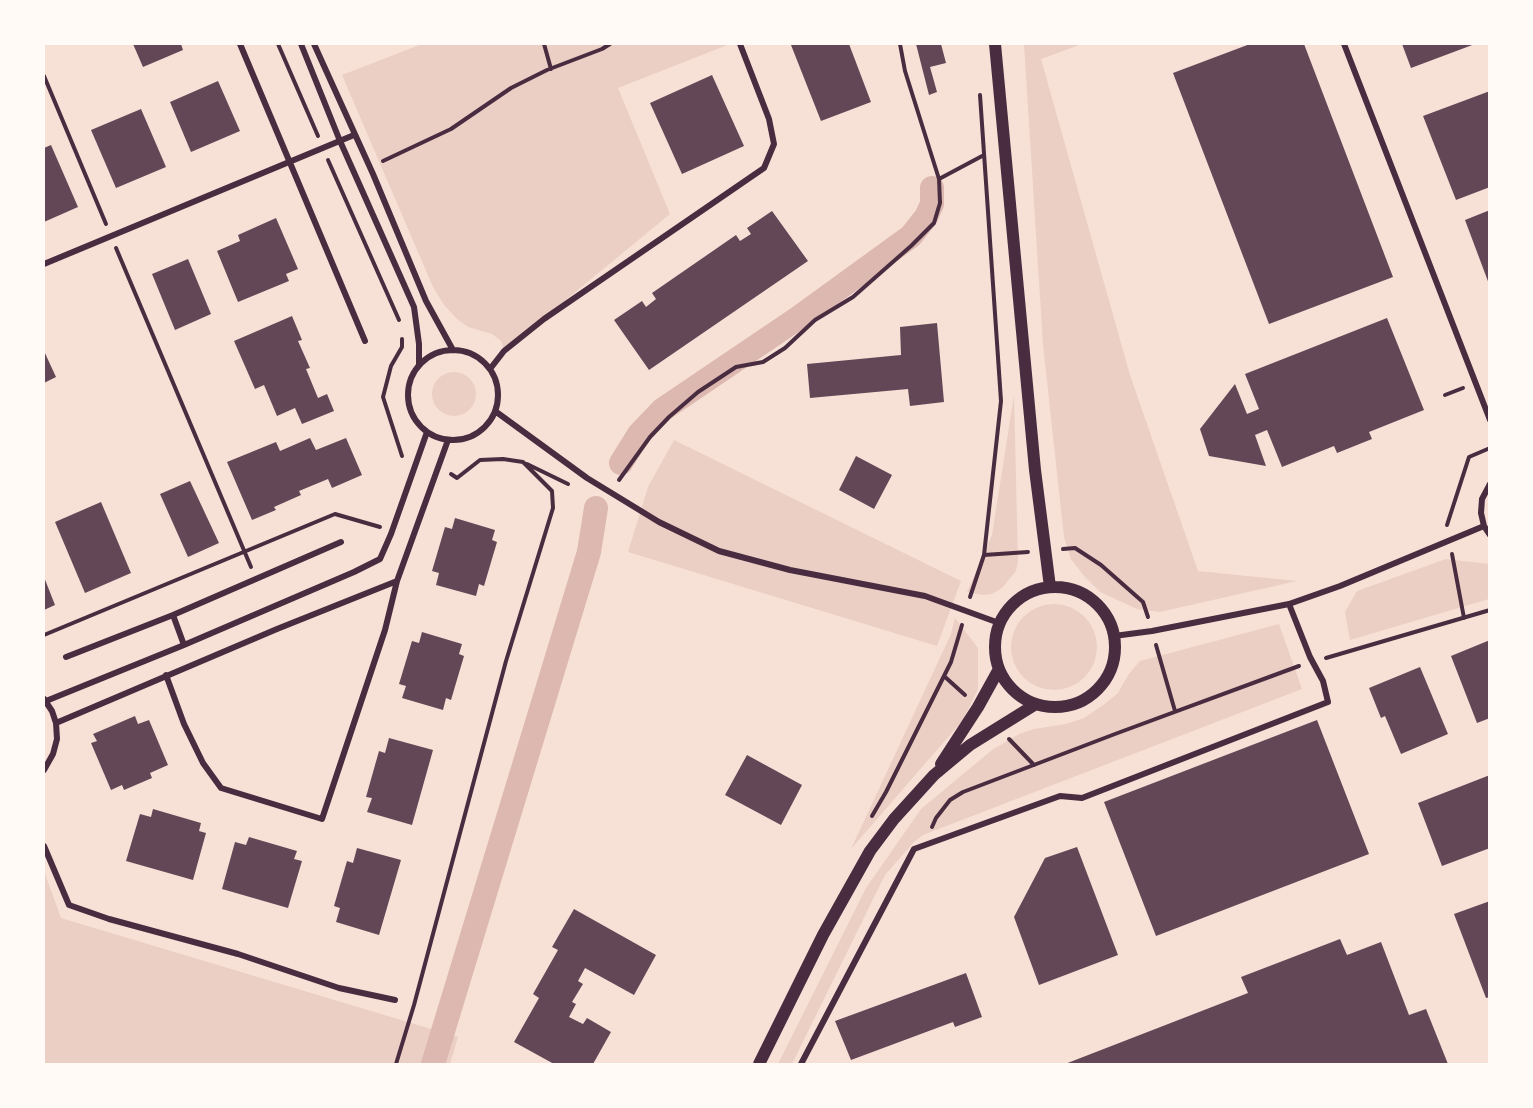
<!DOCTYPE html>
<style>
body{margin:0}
#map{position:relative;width:1533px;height:1108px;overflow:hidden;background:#f7e1d7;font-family:Merriweather,serif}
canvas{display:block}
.frame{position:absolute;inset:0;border:45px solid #fffaf5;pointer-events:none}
</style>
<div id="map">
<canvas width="1533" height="1108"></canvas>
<div class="frame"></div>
</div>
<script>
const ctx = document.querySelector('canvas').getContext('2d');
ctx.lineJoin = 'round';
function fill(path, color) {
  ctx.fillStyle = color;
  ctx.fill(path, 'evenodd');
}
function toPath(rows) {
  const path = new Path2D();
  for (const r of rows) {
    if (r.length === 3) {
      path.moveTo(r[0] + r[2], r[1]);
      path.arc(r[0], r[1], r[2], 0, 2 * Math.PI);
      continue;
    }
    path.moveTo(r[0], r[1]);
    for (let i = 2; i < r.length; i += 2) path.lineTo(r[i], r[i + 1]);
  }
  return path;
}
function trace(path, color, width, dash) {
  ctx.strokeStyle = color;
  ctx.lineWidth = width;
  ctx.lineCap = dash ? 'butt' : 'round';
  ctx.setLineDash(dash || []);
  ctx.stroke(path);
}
const green = toPath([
 [422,44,730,44,618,88,670,214,504,351,501,341,492,334,468,327,457,319,444,305,433,287,342,75],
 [1024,44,1082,44,1041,59,1130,375,1198,571,1297,581,1160,612,1137,609,1100,592,1084,576,1071,559,1064,537,1043,345],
 [454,394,22],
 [1014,395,1018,561,1016,571,1002,588,992,594,982,595,967,592,992,535],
 [674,440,961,581,937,646,628,552,648,487],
 [1446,559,1489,564,1489,599,1350,640,1345,612,1357,591],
 [1054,647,43],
 [955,618,978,648,978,689,963,720,851,849,951,634],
 [1279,624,1302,689,923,835,914,842,885,875,792,1064,778,1064,866,888,921,809,992,750,1019,734,1034,729,1066,724,1084,718,1106,703,1118,693,1128,675,1140,661],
 [44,871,61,918,458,1037,450,1064,44,1064]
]);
const canal = toPath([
 [621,463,639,434,662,410,798,318,911,236,926,217,932,204,932,188],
 [433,1064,589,552,596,508]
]);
const building = toPath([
 [133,44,181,44,183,50,143,67],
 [794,44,849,44,871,102,821,121,791,45],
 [916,44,941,44,946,63,930,67,937,92,929,95],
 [1250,44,1304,44,1393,277,1269,324,1173,73],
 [1402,44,1475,44,1411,68],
 [712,75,744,146,682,174,650,103],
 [218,81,240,131,191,152,170,102],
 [1490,91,1490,187,1456,200,1423,116],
 [141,109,166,167,116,188,91,130],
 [51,145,78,207,44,222,44,148],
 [1490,210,1490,284,1489,284,1465,220],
 [772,211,808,261,649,370,614,320,642,301,646,307,656,299,652,293,736,235,740,241,751,234,747,228],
 [276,218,298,269,286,274,289,281,238,302,217,251,240,241,238,235],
 [188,259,211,314,175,330,152,274],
 [292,316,302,340,298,341,310,368,306,369,318,398,327,394,334,411,302,424,295,408,277,416,264,385,255,389,234,341],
 [1387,318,1424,410,1369,432,1372,439,1337,453,1334,446,1282,467,1267,430,1255,435,1266,466,1209,456,1200,429,1235,384,1247,414,1259,409,1245,374],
 [937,323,944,402,910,406,908,389,810,398,807,364,901,355,900,327],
 [44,351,56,377,44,383],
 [310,438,316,450,346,438,362,475,332,488,328,479,299,491,301,495,274,507,276,510,252,520,227,462,276,442,280,451],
 [856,456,892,475,874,509,839,490],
 [190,481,219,543,188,557,160,494],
 [101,502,131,573,85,593,55,522],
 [455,518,495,530,492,540,497,542,484,586,479,584,476,596,436,585,439,573,432,571,445,527,452,529],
 [44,577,55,605,44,610],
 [422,632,462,644,459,654,464,656,451,700,446,698,443,710,402,698,406,686,399,684,412,641,419,643],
 [1490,640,1490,718,1477,723,1451,656],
 [1420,667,1448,734,1401,754,1385,716,1381,718,1369,688],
 [135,716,138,724,149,720,168,765,150,773,152,778,124,790,122,785,111,790,91,743,97,741,93,734],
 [1317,720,1369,854,1156,936,1104,802],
 [389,738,433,750,412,825,367,812,372,798,366,797,379,751,385,753],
 [747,755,802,785,781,825,725,795],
 [1490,775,1490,848,1442,866,1418,803],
 [153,809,201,823,199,831,206,833,193,880,126,861,140,814,151,817],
 [249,837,297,851,294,859,302,861,288,908,222,889,235,842,246,845],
 [1077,847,1118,955,1039,985,1014,917,1045,858],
 [357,848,401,860,379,935,336,922,340,908,334,906,347,861,353,863],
 [1490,901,1490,997,1486,998,1454,914],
 [574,909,656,955,634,995,585,968,578,981,583,984,572,1002,576,1004,569,1017,583,1024,587,1018,611,1032,593,1064,554,1064,514,1042,539,998,533,994,558,950,552,947],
 [1340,939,1347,955,1381,942,1409,1015,1426,1009,1448,1064,1065,1064,1248,993,1241,977],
 [966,973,982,1017,955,1027,953,1022,851,1060,835,1021]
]);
const path = toPath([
 [278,44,318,136],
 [544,44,551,69],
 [44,76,106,224],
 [980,95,1001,401,984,555],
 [328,160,399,320],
 [383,161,451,129,511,88,547,70,602,49,610,44],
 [939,179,984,155],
 [116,248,251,567],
 [402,339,402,347,391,366,383,397,402,456],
 [1445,395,1463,388],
 [527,464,568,484],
 [619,480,650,437,669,417,698,392,736,367,763,362,785,348,815,320,853,297,911,246,934,223,940,203,939,179,905,71,900,44],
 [1447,525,1469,457,1490,448],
 [1063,549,1075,548,1101,565,1143,602,1148,617],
 [1452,554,1464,618],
 [970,597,984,555,1028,552],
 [44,635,335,514,380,527],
 [1156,645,1175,711],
 [1326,658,1490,610],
 [944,676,965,695],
 [1009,739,1034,765],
 [872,816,886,792,951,662,962,625],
 [932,827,936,818,950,800,963,792,1115,734,1299,666],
 [396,1064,414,1005,506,661,553,508,552,491,523,462,503,459,480,460,457,478,451,474]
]);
const minor = toPath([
 [240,44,365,341],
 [301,44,340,141,414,307,419,344,419,365],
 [314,44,373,174,426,301,453,350],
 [1344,44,1490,420],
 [44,264,354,135],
 [453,395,45],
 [490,369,504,351,544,319,764,168,774,144,769,119,740,44],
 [495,411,587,478,659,522,719,551,790,570,925,596,999,623],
 [1490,484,1482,499,1481,513,1484,526,1490,535],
 [173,615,184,645],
 [1114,636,1152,631,1289,604,1340,586,1484,526],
 [66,657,173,615,341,542],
 [166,675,184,724,203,763,221,788,322,819,385,630,397,581],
 [46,701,184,645,354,572,380,559,391,534,427,432],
 [56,723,277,629,397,581,448,440],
 [44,770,53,754,57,739,56,723,52,711,44,699],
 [44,846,69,905,109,919,238,954,339,988,395,1000],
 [801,1064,914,849,1060,796,1082,798,1328,702,1323,681,1310,657,1289,604]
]);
const secondary = toPath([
 [995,44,1035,470,1050,587],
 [1055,647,60],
 [941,764,978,707,999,669],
 [759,1064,823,935,870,851,894,819,934,775,970,745,1036,704]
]);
fill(green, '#ebcfc5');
trace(canal, '#dcb8b0', 24);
fill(building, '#644757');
trace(path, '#4a2c40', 4);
trace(minor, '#4a2c40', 6);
trace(secondary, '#4a2c40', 12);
</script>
